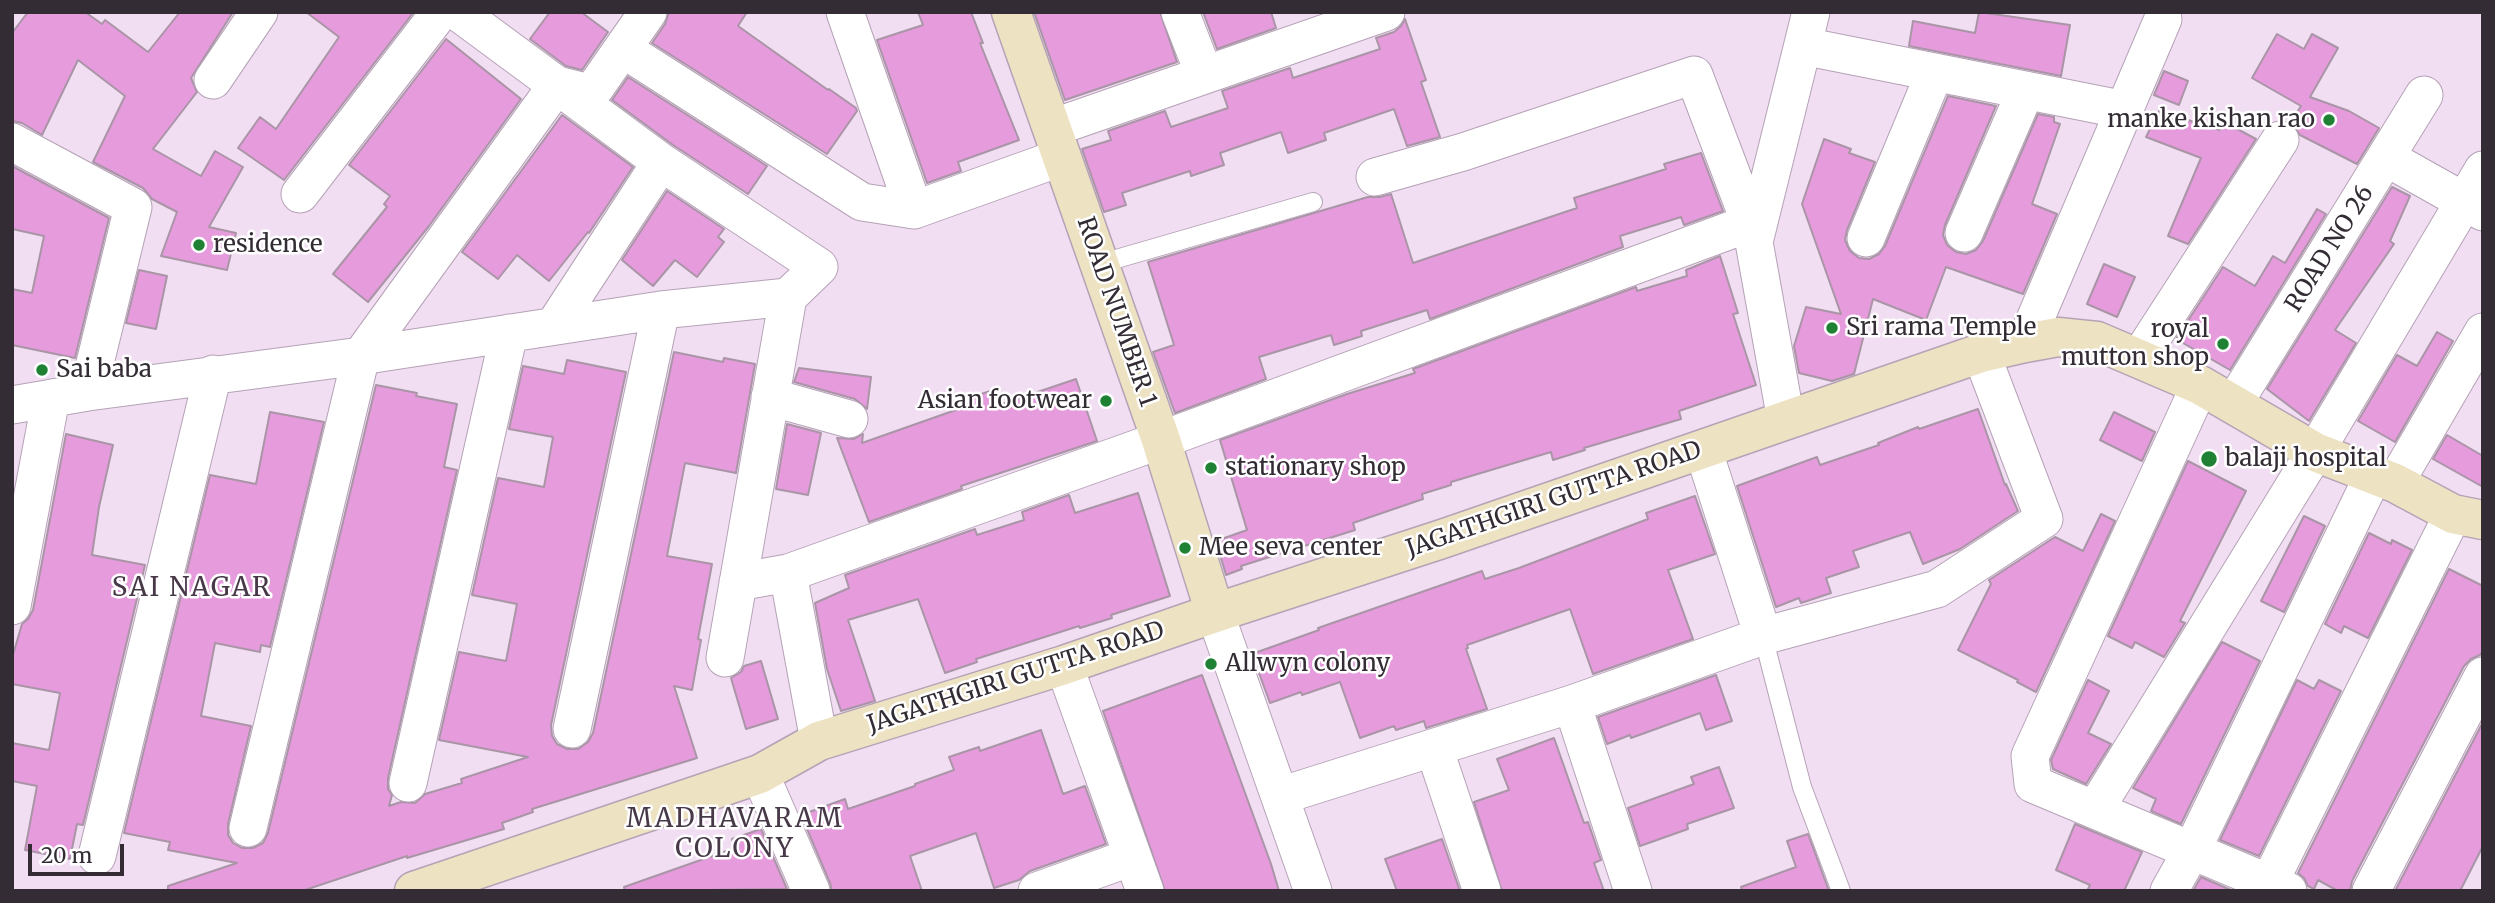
<!DOCTYPE html>
<style>
body{margin:0}
#map{position:relative;width:2495px;height:903px;overflow:hidden;background:#f2def3;font-family:Merriweather,serif}
canvas{display:block}
.frame{position:absolute;inset:0;border:14px solid #332c34;pointer-events:none}
.scale{position:absolute;left:28px;top:844px;width:96px;height:32px;box-sizing:border-box;border:4px solid #332c34;border-top:0;padding-left:9px;font-size:21px;line-height:24px;white-space:nowrap;color:#332c34;-webkit-text-stroke:5px #fff;paint-order:stroke}
</style>
<div id="map">
<canvas width="2495" height="903"></canvas>
<div class="frame"></div>
<div class="scale">20 m</div>
</div>
<script>
const ctx = document.querySelector('canvas').getContext('2d');
ctx.lineJoin = 'round';
function fill(path, color) {
  ctx.fillStyle = color;
  ctx.fill(path, 'evenodd');
}
function toPath(rows) {
  const path = new Path2D();
  for (const r of rows) {
    path.moveTo(r[0], r[1]);
    for (let i = 2; i < r.length; i += 2) path.lineTo(r[i], r[i + 1]);
  }
  return path;
}
function trace(path, color, width, dash) {
  ctx.strokeStyle = color;
  ctx.lineWidth = width;
  ctx.lineCap = dash ? 'butt' : 'round';
  ctx.setLineDash(dash || []);
  ctx.stroke(path);
}
function label(font, color, halo, rows, align = 'center') {
  ctx.font = font + ' Merriweather,serif';
  ctx.lineWidth = 5;
  ctx.setLineDash([]);
  ctx.textBaseline = 'middle';
  ctx.strokeStyle = halo;
  ctx.fillStyle = color;
  for (const [text, x, y, turn = 0] of rows) {
    ctx.save();
    ctx.translate(x, y);
    ctx.rotate((+turn || 0) * Math.PI / 180);
    ctx.textAlign = isNaN(turn) ? turn : align;
    if (halo) ctx.strokeText(text, 0, 0);
    ctx.fillText(text, 0, 0);
    ctx.restore();
  }
}
const building = toPath([
 [28,12,85,12,102,24,105,20,148,52,180,12,233,12,191,78,197,92,153,149,201,176,215,151,243,167,209,227,236,233,227,270,161,256,177,212,152,199,143,188,93,162,125,96,78,60,42,135,22,123,12,121,12,33,28,12],
 [306,12,413,13,284,180,238,148,260,117,276,129,339,37,306,12],
 [550,12,581,12,608,32,582,70,566,66,530,39,550,12],
 [669,12,747,12,738,26,828,90,829,89,856,108,857,111,827,154,652,43,665,24,669,12],
 [918,12,971,12,983,43,980,43,1019,140,958,162,961,171,927,183,877,40,923,25,918,12],
 [1034,12,1160,12,1177,62,1065,100,1034,12],
 [1203,12,1271,12,1276,28,1217,49,1203,12],
 [1979,12,2070,25,2061,76,1909,46,1913,21,1975,33,1979,12],
 [1405,19,1426,80,1421,82,1440,137,1407,146,1394,109,1324,133,1326,140,1288,153,1281,132,1220,153,1224,165,1191,176,1190,171,1122,193,1126,205,1104,212,1082,149,1111,140,1108,131,1165,111,1171,127,1228,108,1222,91,1290,68,1293,78,1380,49,1376,38,1394,32,1401,26,1405,19],
 [2277,34,2304,49,2312,34,2338,48,2310,97,2349,111,2379,128,2357,164,2300,135,2291,122,2301,106,2252,78,2277,34],
 [446,39,521,99,429,226,368,302,333,274,387,207,384,204,390,196,349,165,446,39],
 [2164,71,2188,81,2179,105,2154,95,2164,71],
 [628,77,767,166,748,194,673,145,612,100,628,77],
 [1948,96,1996,106,1945,225,1943,235,1947,245,1956,252,1966,254,1976,250,1983,241,2038,114,2054,117,2054,122,2060,124,2032,204,2057,214,2023,294,1946,267,1926,320,1873,299,1854,374,1832,381,1799,373,1794,346,1806,307,1841,314,1802,204,1824,139,1851,149,1849,153,1875,162,1847,230,1845,240,1850,251,1859,258,1869,259,1879,254,1885,246,1948,96],
 [2159,111,2220,130,2224,122,2256,139,2188,244,2168,236,2201,158,2146,137,2159,111],
 [562,115,633,167,589,233,588,232,549,281,517,255,498,279,462,252,562,115],
 [1701,153,1723,211,1684,225,1681,217,1620,236,1623,247,1430,319,1427,310,1361,331,1362,336,1334,345,1331,335,1259,357,1266,379,1175,413,1153,352,1174,345,1148,262,1368,197,1380,197,1391,194,1413,263,1577,208,1574,198,1666,169,1664,164,1701,153],
 [12,166,109,218,75,358,12,345,12,289,32,293,44,236,12,229,12,166],
 [2392,187,2410,196,2390,241,2394,244,2335,330,2356,343,2309,421,2267,389,2392,187],
 [667,191,724,229,718,237,724,242,697,277,675,260,653,286,622,260,667,191],
 [2317,209,2326,214,2230,370,2176,339,2223,267,2255,286,2273,256,2285,263,2317,209],
 [1720,256,1738,313,1733,314,1756,385,1679,411,1681,419,1584,448,1585,450,1553,460,1551,452,1451,482,1451,485,1422,494,1423,499,1353,523,1355,530,1241,566,1242,569,1226,575,1216,541,1247,530,1220,440,1347,394,1415,373,1413,369,1636,287,1637,291,1687,276,1686,270,1720,256],
 [2104,264,2135,277,2117,317,2087,304,2104,264],
 [139,270,167,276,156,329,126,323,139,270],
 [2437,332,2453,341,2395,442,2358,421,2397,355,2417,366,2437,332],
 [674,352,723,362,724,358,755,364,736,473,685,463,667,556,712,564,698,639,701,640,692,690,674,686,697,758,532,809,533,812,502,823,504,829,407,858,407,856,302,891,168,891,168,886,237,863,168,850,170,842,124,833,210,475,256,484,270,412,324,422,270,647,261,645,260,652,215,643,201,716,251,726,228,824,228,835,233,843,242,848,253,848,263,843,268,833,376,385,417,393,416,396,457,404,444,467,457,470,388,778,388,789,392,795,389,806,401,802,415,803,425,794,462,783,461,779,528,757,439,740,459,652,506,661,517,604,472,595,498,478,544,487,553,437,509,429,523,366,564,374,567,360,626,372,551,725,552,736,557,744,567,749,578,749,588,742,593,733,674,352],
 [799,368,871,377,867,409,855,399,794,382,799,368],
 [1076,379,1097,441,961,486,962,489,869,522,837,438,854,439,863,434,862,443,967,406,965,399,997,389,1002,404,1076,379],
 [1978,409,2005,485,2006,484,2018,511,1960,549,1923,564,1910,532,1853,551,1859,567,1826,578,1831,593,1801,603,1799,598,1776,607,1737,486,1817,457,1820,465,1879,445,1878,443,1918,427,1919,429,1978,409],
 [2114,412,2155,432,2142,461,2100,440,2114,412],
 [787,424,821,433,808,495,776,489,787,424],
 [66,434,113,445,99,507,92,555,145,565,83,825,77,824,70,859,25,850,37,786,12,781,12,743,49,750,60,693,12,684,12,658,22,624,28,619,33,610,66,434],
 [2447,435,2483,456,2483,487,2433,459,2447,435],
 [2188,461,2246,491,2180,621,2185,623,2164,657,2135,642,2132,648,2108,636,2188,461],
 [1138,493,1170,596,1111,615,1112,618,1080,628,1079,626,976,659,977,662,945,673,918,599,848,620,875,701,841,711,827,669,815,603,849,588,845,575,975,529,977,535,1024,520,1022,512,1069,495,1075,513,1138,493],
 [1695,496,1715,554,1668,570,1693,639,1593,674,1570,609,1467,645,1468,648,1466,649,1487,709,1426,728,1424,721,1396,730,1394,726,1360,738,1340,682,1302,695,1301,692,1270,703,1252,654,1319,630,1318,628,1482,571,1485,579,1519,568,1648,519,1646,513,1695,496],
 [2101,514,2115,521,2036,692,2017,682,2018,680,1958,650,1991,584,1989,580,2055,537,2083,551,2101,514],
 [2304,516,2325,526,2284,612,2261,601,2304,516],
 [2369,533,2391,544,2392,540,2412,550,2368,638,2344,626,2341,633,2325,624,2369,533],
 [2449,569,2483,586,2483,651,2480,655,2471,659,2464,666,2352,881,2350,891,2338,891,2318,880,2314,889,2308,886,2304,878,2298,873,2449,569],
 [2222,642,2260,661,2181,824,2151,811,2156,799,2133,788,2222,642],
 [761,661,778,719,746,729,731,678,741,672,744,666,761,661],
 [1202,675,1271,864,1279,891,1165,891,1103,711,1202,675],
 [1716,675,1732,721,1706,730,1700,713,1631,738,1630,735,1607,744,1598,717,1716,675],
 [2088,680,2109,691,2088,733,2111,744,2086,784,2053,769,2051,760,2088,680],
 [2297,680,2314,689,2319,680,2341,691,2259,856,2220,840,2297,680],
 [2483,722,2483,846,2460,891,2395,891,2483,722],
 [1041,730,1063,794,1085,786,1106,844,1030,871,1019,880,994,888,976,833,910,856,922,891,832,891,830,883,801,815,845,799,848,809,915,786,915,784,954,770,949,757,979,747,980,751,1041,730],
 [1554,738,1584,823,1588,822,1601,860,1594,863,1604,891,1502,891,1474,802,1509,790,1497,759,1554,738],
 [1719,767,1734,808,1687,824,1688,829,1640,846,1628,808,1694,784,1691,777,1719,767],
 [2075,824,2142,852,2124,891,2087,891,2090,885,2056,870,2075,824],
 [761,829,787,889,625,891,624,887,735,848,732,839,761,829],
 [1808,834,1829,891,1742,891,1741,887,1796,867,1787,841,1808,834],
 [1442,839,1460,891,1397,891,1385,859,1442,839],
 [2201,877,2233,891,2193,891,2201,877]
]);
const lane = toPath([
 [1099,264,1313,202],
 [1763,636,1802,787,1841,891]
]);
const street = toPath([
 [458,12,661,162,819,267,788,297,725,658],
 [845,12,914,210],
 [1180,12,1204,74],
 [1803,46,2125,110],
 [623,49,862,202,914,210,1062,157],
 [213,80,259,12],
 [1052,128,1386,12],
 [12,142,133,207,88,392],
 [2387,158,2483,212],
 [1375,177,1463,152,1694,75,1750,223,1754,242],
 [300,194,440,12],
 [1964,233,2026,90],
 [1866,238,1935,72],
 [554,326,661,162],
 [2025,343,2163,19],
 [2139,358,2280,140],
 [2200,385,2030,756,2033,784,2288,891],
 [770,397,849,419],
 [2234,403,2424,95],
 [12,405,88,392,361,356,661,310,788,297],
 [1786,420,1754,242,1811,12],
 [1703,449,1763,636],
 [2395,483,2483,332],
 [788,573,819,741],
 [738,582,788,573,1161,440,1750,223],
 [12,606,51,398],
 [1215,613,1313,891],
 [1064,665,1145,891],
 [1572,704,1633,891],
 [572,729,661,310],
 [1434,748,1482,891],
 [760,774,811,891],
 [408,783,509,333],
 [1280,796,1572,704,1763,636,1937,589,2044,519,1981,353],
 [2096,808,2315,452,2483,170],
 [248,828,361,356,557,85,585,92,595,88,648,12],
 [97,856,213,374],
 [1037,891,1132,857],
 [2169,891,2192,850,2373,476],
 [2265,891,2453,514],
 [2371,891,2483,676]
]);
const secondary = toPath([
 [1011,12,1161,440,1215,613],
 [414,891,760,774,819,741,1064,665,1215,613,1442,539,1981,353,2025,343,2058,337,2097,341,2200,385,2315,452,2395,483,2453,514,2483,520]
]);
const markers = [
 [2329,120,7,"#1e8134"],
 [199,245,7,"#1e8134"],
 [1832,328,7,"#1e8134"],
 [2223,344,7,"#1e8134"],
 [42,370,7,"#1e8134"],
 [1106,401,7,"#1e8134"],
 [2209,459,9,"#1e8134"],
 [1211,468,7,"#1e8134"],
 [1185,548,7,"#1e8134"],
 [1211,664,7,"#1e8134"]
];
const poiNames = [
 ["manke kishan rao",2315,120,"right"],
 ["residence",213,245],
 ["Sri rama Temple",1846,328],
 ["royal",2209,330,"right"],
 ["mutton shop",2209,358,"right"],
 ["Sai baba",56,370],
 ["Asian footwear",1092,401,"right"],
 ["balaji hospital",2225,459],
 ["stationary shop",1225,468],
 ["Mee seva center",1199,548],
 ["Allwyn colony",1225,664]
];
const streetNames = [
 ["ROAD NO 26",2330,249,-58],
 ["ROAD NUMBER 1",1116,312,71],
 ["JAGATHGIRI GUTTA ROAD",1554,500,-19],
 ["JAGATHGIRI GUTTA ROAD",1016,678,-18]
];
const neighbourhoodNames = [
 ["SAI NAGAR",192,589],
 ["MADHAVARAM",735,820],
 ["COLONY",735,850]
];
fill(building, '#e59bdc');
trace(building, '#aa95a7', 2);
trace(lane, '#b5a2b6', 20);
trace(street, '#b5a2b6', 39);
trace(secondary, '#b5a2b6', 41);
trace(lane, '#fff', 18);
trace(street, '#fff', 37);
trace(secondary, '#ede2c2', 38);
for (const [x, y, r, color] of markers) {
  const dot = new Path2D();
  dot.arc(x, y, r, 0, 2 * Math.PI);
  ctx.fillStyle = color;
  ctx.fill(dot);
  trace(dot, '#fff', 2.5);
}
label('24px', '#332c34', '#fff', poiNames, 'left');
label('24px', '#332c34', '#fff', streetNames);
ctx.letterSpacing = '2px';
label('26px', '#483949', '#fff', neighbourhoodNames);
ctx.letterSpacing = '0px';
</script>
